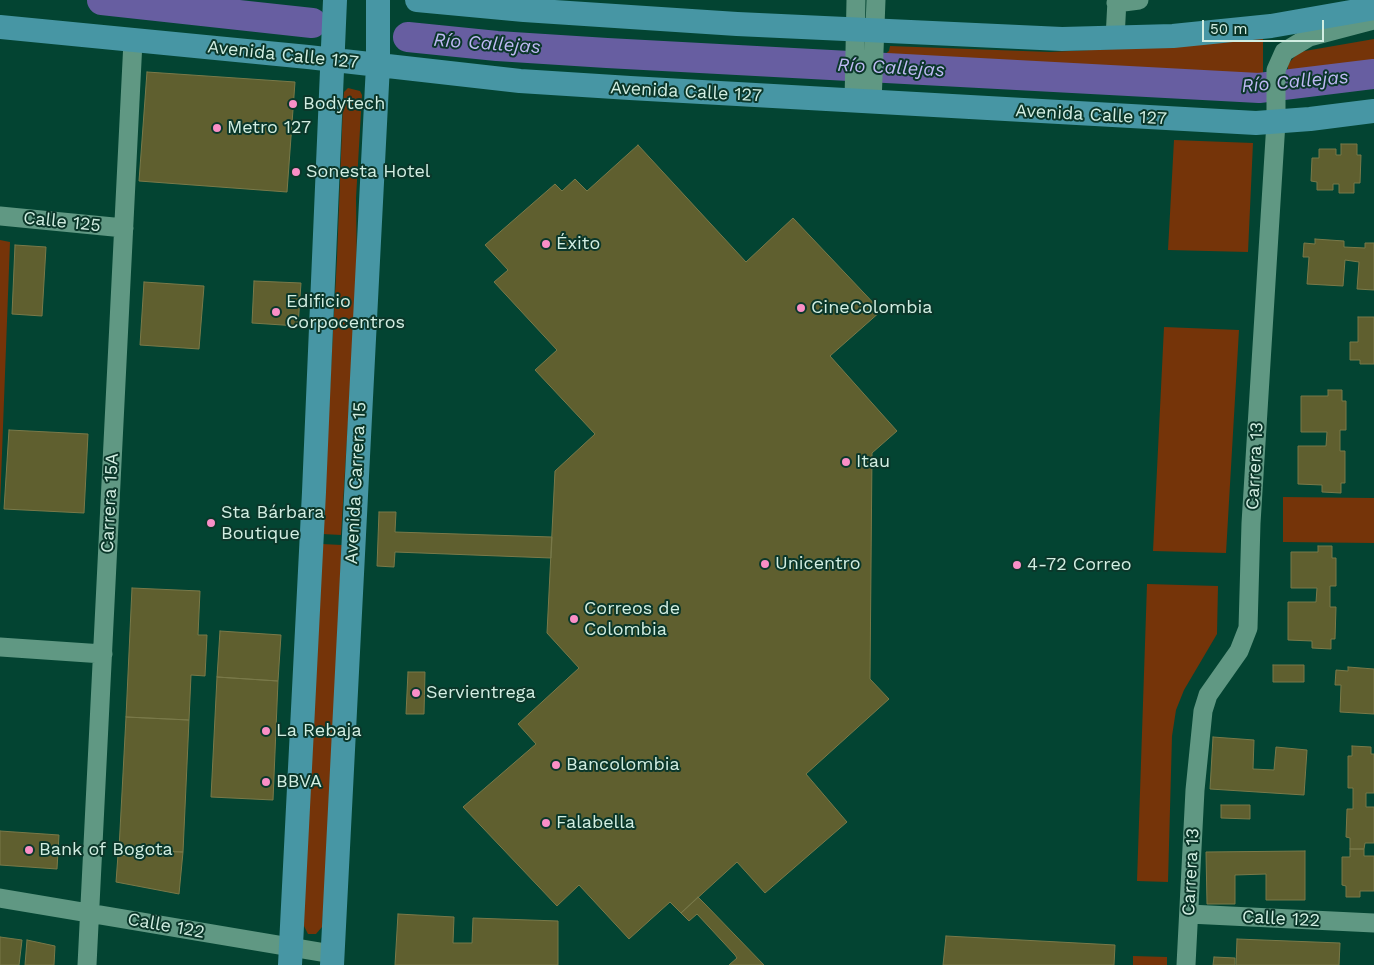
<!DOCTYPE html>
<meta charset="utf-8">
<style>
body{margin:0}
#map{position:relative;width:1374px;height:965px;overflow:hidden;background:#034432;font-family:"Work Sans",sans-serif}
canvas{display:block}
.scale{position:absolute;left:1202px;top:20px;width:122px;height:22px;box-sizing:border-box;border:2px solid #d2eee2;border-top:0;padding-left:6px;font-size:15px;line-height:18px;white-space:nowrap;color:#d2eee2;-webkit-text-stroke:4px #0b372a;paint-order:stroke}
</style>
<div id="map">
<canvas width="1374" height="965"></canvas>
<div class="scale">50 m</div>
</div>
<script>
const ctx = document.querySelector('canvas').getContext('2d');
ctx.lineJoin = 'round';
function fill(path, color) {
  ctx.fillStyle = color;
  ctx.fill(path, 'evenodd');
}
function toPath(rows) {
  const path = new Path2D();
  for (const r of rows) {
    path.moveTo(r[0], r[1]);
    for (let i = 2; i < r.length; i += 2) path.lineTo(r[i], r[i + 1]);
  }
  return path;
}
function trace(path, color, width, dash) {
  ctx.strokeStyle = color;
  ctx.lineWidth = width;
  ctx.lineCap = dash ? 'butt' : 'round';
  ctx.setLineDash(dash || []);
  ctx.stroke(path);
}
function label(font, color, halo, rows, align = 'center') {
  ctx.font = font + ' "Work Sans",sans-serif';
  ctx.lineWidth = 4;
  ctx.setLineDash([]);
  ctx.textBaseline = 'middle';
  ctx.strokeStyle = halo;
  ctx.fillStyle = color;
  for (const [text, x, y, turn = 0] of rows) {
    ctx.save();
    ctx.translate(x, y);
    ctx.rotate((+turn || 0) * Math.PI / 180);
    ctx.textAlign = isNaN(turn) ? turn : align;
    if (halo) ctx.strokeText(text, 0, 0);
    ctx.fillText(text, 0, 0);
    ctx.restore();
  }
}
const green = toPath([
 [1263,37,1263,75,884,55,889,51,890,46,1050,52,1132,48],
 [1374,39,1374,66,1288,76,1288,64,1299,52],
 [348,88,360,91,362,95,356,198,357,278,341,535,322,534,337,258,343,104,344,92],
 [1174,140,1253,143,1248,252,1168,250],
 [0,240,10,242,0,506],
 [1164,327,1239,330,1226,553,1153,551],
 [1283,497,1374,498,1374,543,1283,542],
 [322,544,342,545,328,845,322,927,316,934,308,934,303,924],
 [1147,584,1218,586,1217,634,1184,690,1176,710,1172,736,1168,882,1137,881],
 [1133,956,1167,957,1167,965,1133,965]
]);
const river = toPath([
 [102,0,312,23],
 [408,37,497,46,607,53,1259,88,1374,74]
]);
const building = toPath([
 [147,72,295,82,287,192,139,181,147,72],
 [1341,144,1357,144,1357,155,1361,155,1360,183,1354,183,1354,193,1339,193,1339,184,1333,184,1333,190,1317,190,1317,182,1311,181,1312,158,1319,158,1319,149,1336,149,1336,155,1341,155,1341,144],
 [638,145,746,262,793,218,881,311,830,356,897,431,872,453,870,679,889,699,806,774,847,822,765,893,737,862,681,913,670,902,629,939,579,885,557,906,463,807,536,744,518,724,579,668,547,633,555,471,595,434,535,370,557,350,494,282,508,270,485,245,555,184,562,191,575,179,587,191,638,145],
 [1315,239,1344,241,1344,247,1365,248,1365,243,1374,243,1374,290,1357,289,1359,262,1345,260,1343,286,1307,284,1309,257,1303,257,1304,243,1315,244,1315,239],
 [15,245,46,247,42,316,12,314,15,245],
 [254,281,301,283,298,326,252,323,254,281],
 [144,282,204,286,199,349,140,345,144,282],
 [1358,317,1374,317,1374,364,1360,364,1360,360,1350,360,1350,342,1358,342,1358,317],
 [1328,390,1342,390,1342,401,1346,401,1346,430,1340,430,1340,451,1345,451,1345,483,1341,483,1341,493,1322,492,1322,485,1298,484,1298,446,1326,446,1327,432,1301,432,1301,396,1328,396,1328,390],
 [9,430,88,434,84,513,4,509,9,430],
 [379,512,396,512,395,532,552,537,551,558,395,552,394,567,377,566,379,512],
 [1318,546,1332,546,1332,558,1336,558,1336,586,1330,586,1330,607,1336,607,1335,639,1331,639,1331,649,1312,648,1312,641,1288,640,1288,602,1316,602,1317,588,1291,588,1291,552,1318,552,1318,546],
 [132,588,200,591,198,635,207,635,205,676,191,675,189,720,126,717,132,588],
 [220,631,281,635,278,681,217,677,220,631],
 [1273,665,1304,665,1304,682,1273,682,1273,665],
 [1348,667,1374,669,1374,714,1340,712,1341,685,1335,685,1336,670,1348,671,1348,667],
 [408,672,425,672,424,714,406,714,408,672],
 [217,677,278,681,273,800,211,797,217,677],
 [126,717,189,720,183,852,119,849,126,717],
 [1213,737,1254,740,1253,769,1274,770,1276,747,1307,750,1304,795,1210,789,1213,737],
 [1352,746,1371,747,1371,754,1374,754,1374,793,1366,793,1366,807,1374,807,1374,843,1365,843,1364,849,1350,849,1350,838,1346,837,1347,809,1353,809,1353,788,1348,788,1348,756,1352,756,1352,746],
 [1221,805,1250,805,1250,819,1221,818,1221,805],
 [0,831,59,835,57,869,0,865,0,831],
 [1350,849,1364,849,1364,856,1374,856,1374,891,1360,891,1360,897,1346,897,1346,886,1342,885,1342,857,1350,857,1350,849],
 [131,850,183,852,179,894,116,882,118,855,131,856,131,850],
 [1305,851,1305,900,1266,900,1266,874,1235,875,1235,904,1207,904,1206,852,1305,851],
 [698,897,705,904,764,965,729,965,737,958,735,955,697,914,689,921,681,913,698,897],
 [398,914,454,917,453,943,472,943,473,918,558,921,558,965,395,965,398,914],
 [946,936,1115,945,1114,965,943,965,946,936],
 [0,937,22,940,19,965,0,965,0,937],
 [1237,939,1340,943,1339,965,1236,965,1237,939],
 [27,940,55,946,54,965,25,965,27,940],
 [1214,957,1235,958,1235,965,1213,965,1214,957]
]);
const minor = toPath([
 [1116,3,1139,0],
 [1115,39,1117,0],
 [854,102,856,0],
 [872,103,876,0],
 [0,216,124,228],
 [0,647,103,654],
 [0,898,332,954],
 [1189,914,1374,923],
 [87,965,133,41],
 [1186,965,1195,790,1203,711,1208,695,1239,651,1248,628,1251,523,1276,122,1276,70,1284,52,1309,37,1374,20]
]);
const major = toPath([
 [417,0,524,10,737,24,1062,39,1173,36,1271,26,1374,8],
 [0,27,308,57,520,81,630,88,1256,123,1310,119,1374,111],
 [290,965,314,492,335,0],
 [332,965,378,65,378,0]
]);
const markers = [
 [293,104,5,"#fa8fc7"],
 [217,128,5,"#fa8fc7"],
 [296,172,5,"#fa8fc7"],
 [546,244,5,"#fa8fc7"],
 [801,308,5,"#fa8fc7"],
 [276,312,5,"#fa8fc7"],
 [846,462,5,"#fa8fc7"],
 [211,523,5,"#fa8fc7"],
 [765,564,5,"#fa8fc7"],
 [1017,565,5,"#fa8fc7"],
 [574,619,5,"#fa8fc7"],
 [416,693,5,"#fa8fc7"],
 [266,731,5,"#fa8fc7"],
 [556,765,5,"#fa8fc7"],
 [266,782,5,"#fa8fc7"],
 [546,823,5,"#fa8fc7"],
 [29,850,5,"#fa8fc7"]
];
const streetNames = [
 ["Avenida Calle 127",283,55,6],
 ["Avenida Calle 127",686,92,3],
 ["Avenida Calle 127",1091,115,3],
 ["Calle 125",62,222,6],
 ["Carrera 13",1255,466,-87],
 ["Avenida Carrera 15",356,483,-87],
 ["Carrera 15A",110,503,-87],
 ["Carrera 13",1191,872,-87],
 ["Calle 122",1281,919,3],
 ["Calle 122",166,926,10]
];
const poiNames = [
 ["Bodytech",303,104],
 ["Metro 127",227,128],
 ["Sonesta Hotel",306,172],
 ["Éxito",556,244],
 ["Edificio",286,302],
 ["Corpocentros",286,323],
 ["CineColombia",811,308],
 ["Itau",856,462],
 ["Sta Bárbara",221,513],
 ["Boutique",221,534],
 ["Unicentro",775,564],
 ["4-72 Correo",1027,565],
 ["Correos de",584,609],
 ["Colombia",584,630],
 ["Servientrega",426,693],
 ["La Rebaja",276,731],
 ["Bancolombia",566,765],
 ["BBVA",276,782],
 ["Falabella",556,823],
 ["Bank of Bogota",39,850]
];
const waterNames = [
 ["Río Callejas",487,44,4],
 ["Río Callejas",891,68,3],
 ["Río Callejas",1295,82,-5]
];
fill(green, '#753409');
trace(river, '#675ea1', 30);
fill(building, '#5f5f2f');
trace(building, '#797949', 1);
trace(minor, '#609883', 19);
trace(major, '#4796a4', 24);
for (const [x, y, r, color] of markers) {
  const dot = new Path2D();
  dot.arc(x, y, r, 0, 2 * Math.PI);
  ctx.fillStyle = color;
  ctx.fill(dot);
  trace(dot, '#0b372a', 2);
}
label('18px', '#d2eee2', '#0b372a', streetNames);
label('18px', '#d2eee2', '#0b372a', poiNames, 'left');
label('italic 19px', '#beb9f3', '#0b372a', waterNames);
</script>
